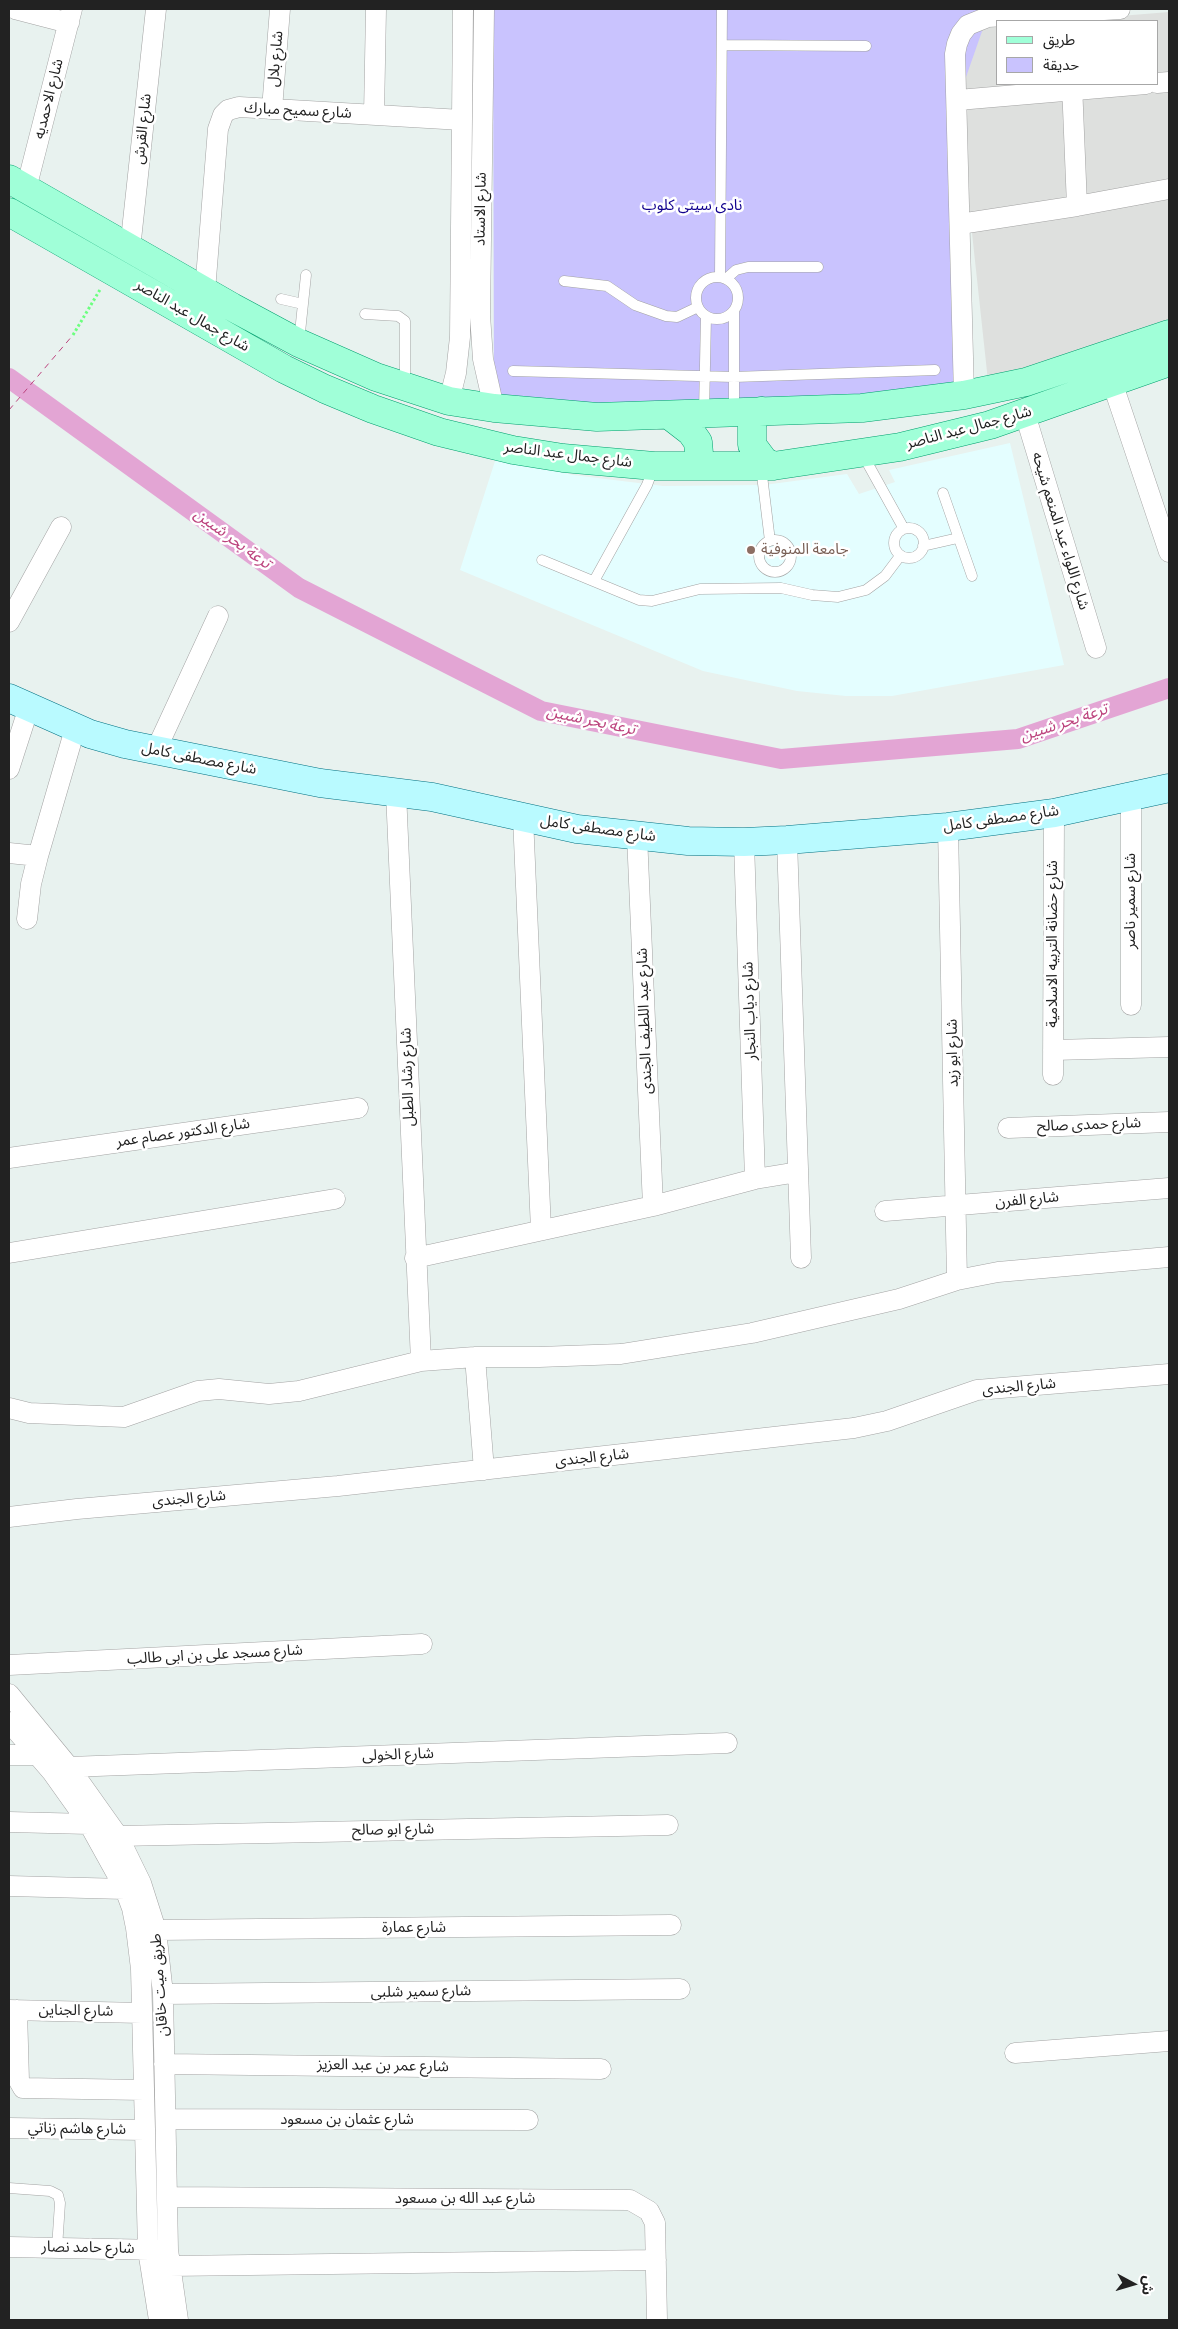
<!DOCTYPE html>
<meta charset="utf-8">
<style>
body{margin:0}
#map{position:relative;width:1178px;height:2329px;overflow:hidden;background:#e8f2ef;font-family:"Archivo Narrow","Noto Sans Arabic",sans-serif}
canvas{display:block}
.frame{position:absolute;inset:0;border:10px solid #222;pointer-events:none}
.legend{position:absolute;left:996px;top:20px;width:162px;height:65px;box-sizing:border-box;background:#fff;border:1px solid #a7a7a7;margin:0;padding:6px 9px;list-style:none;font-size:15px;color:#222}
.legend li{display:flex;align-items:center;gap:10px;height:25px}
.legend b{width:25px;border:1px solid #a7a7a7}
.north{position:absolute;left:1108px;top:2259px;width:50px;height:50px;-webkit-text-stroke:4px #fff;paint-order:stroke;rotate:96deg;font-size:14px;font-weight:700;line-height:20px;text-align:center;color:#222}
.north::after{content:'';display:block;margin:auto;width:18px;height:22px;background:#222;clip-path:polygon(50% 0,100% 100%,50% 72%,0 100%)}
</style>
<div id="map">
<canvas width="1178" height="2329"></canvas>
<div class="frame"></div>
<ul class="legend">
<li><b style="height:6px;background:#a0ffd8"></b>طريق</li>
<li><b style="height:14px;background:#c9c3fe"></b>حديقة</li>
</ul>
<div class="north">ش</div>
</div>
<script>
const ctx = document.querySelector('canvas').getContext('2d');
ctx.lineJoin = 'round';
function fill(path, color) {
  ctx.fillStyle = color;
  ctx.fill(path, 'evenodd');
}
function toPath(rows) {
  const path = new Path2D();
  for (const r of rows) {
    if (r.length === 3) {
      path.moveTo(r[0] + r[2], r[1]);
      path.arc(r[0], r[1], r[2], 0, 2 * Math.PI);
      continue;
    }
    path.moveTo(r[0], r[1]);
    for (let i = 2; i < r.length; i += 2) path.lineTo(r[i], r[i + 1]);
  }
  return path;
}
function trace(path, color, width, dash) {
  ctx.strokeStyle = color;
  ctx.lineWidth = width;
  ctx.lineCap = dash ? 'butt' : 'round';
  ctx.setLineDash(dash || []);
  ctx.stroke(path);
}
function label(font, color, halo, rows, align = 'center') {
  ctx.font = font + ' "Archivo Narrow","Noto Sans Arabic",sans-serif';
  ctx.lineWidth = 5;
  ctx.setLineDash([]);
  ctx.textBaseline = 'middle';
  ctx.strokeStyle = halo;
  ctx.fillStyle = color;
  for (const [text, x, y, turn = 0] of rows) {
    ctx.save();
    ctx.translate(x, y);
    ctx.rotate((+turn || 0) * Math.PI / 180);
    ctx.textAlign = isNaN(turn) ? turn : align;
    if (halo) ctx.strokeText(text, 0, 0);
    ctx.fillText(text, 0, 0);
    ctx.restore();
  }
}
const residential = toPath([
 [1169,12,1169,323,988,381,968,196,964,61,978,28,997,27,997,84,1157,84,1157,21,1059,21]
]);
const education = toPath([
 [1010,443,1064,665,892,696,846,696,797,691,703,671,460,570,496,458,573,475,663,486,764,485,847,474,859,494,895,482,889,470]
]);
const park = toPath([
 [493,9,1120,9,987,17,958,100,964,395,494,408]
]);
const canal = toPath([
 [9,378,299,588,541,711,781,759,1018,739,1169,688]
]);
const ferry = toPath([
 [9,410,73,335]
]);
const path = toPath([
 [73,335,101,288]
]);
const service = toPath([
 [722,45,866,46],
 [720,276,722,9],
 [717,298,21],
 [727,278,736,270,748,267,818,267],
 [564,281,607,286,635,305,666,316,677,317,698,307],
 [281,299,303,304],
 [365,314,398,316,405,321,405,386],
 [299,342,306,275],
 [513,371,734,377,935,370],
 [734,411,734,312],
 [704,413,706,316],
 [863,455,904,529],
 [761,467,770,541],
 [943,493,972,576],
 [909,543,15],
 [775,556,16],
 [923,546,958,538],
 [542,560,639,600,652,601,700,589,781,588,812,595,838,597,866,590,885,576,900,556],
 [594,581,647,485,654,466],
 [9,2188,50,2191,58,2195,60,2203,57,2248]
]);
const minor = toPath([
 [15,9,69,23],
 [484,9,480,315,483,359,494,408],
 [1157,83,1169,82],
 [1072,84,1077,206],
 [958,100,1146,84],
 [272,109,280,9],
 [374,115,376,9],
 [26,189,72,9],
 [960,224,1077,206,1169,189],
 [130,249,156,9],
 [205,291,218,129,223,115,228,110,239,107,462,120],
 [1112,382,1169,552],
 [964,395,955,54,957,44,961,34,968,25,988,17,1120,9],
 [449,401,456,373,460,337,463,9],
 [1025,414,1096,648],
 [9,622,61,527],
 [156,750,218,616],
 [9,769,29,707],
 [396,792,421,1361],
 [1131,797,1131,1005],
 [523,817,541,1230],
 [948,827,957,1280],
 [637,835,653,1206],
 [787,840,801,1258],
 [744,842,755,1179],
 [9,853,38,856],
 [27,919,31,884,38,856,75,729],
 [1053,1050,1169,1047],
 [1053,1075,1054,813],
 [1008,1128,1169,1122],
 [9,1158,358,1108],
 [885,1211,1169,1188],
 [9,1253,335,1199],
 [415,1258,653,1206,755,1179,798,1172],
 [475,1357,484,1470],
 [9,1408,29,1413,124,1417,198,1391,219,1389,269,1394,299,1391,421,1361,475,1357,539,1357,621,1354,752,1333,899,1299,957,1280,998,1272,1169,1257],
 [9,1517,77,1509,338,1486,854,1428,887,1421,977,1390,1169,1374],
 [9,1665,422,1644],
 [9,1694,69,1767,118,1836,141,1883,156,1930,163,1994,168,2250,178,2320],
 [9,1722,52,1772,89,1824,125,1889,132,1908,136,1928,141,1969,148,2250,159,2320],
 [9,1755,37,1755],
 [69,1767,727,1743],
 [9,1822,89,1824],
 [118,1836,668,1825],
 [9,1886,125,1889],
 [156,1930,671,1925],
 [163,1994,680,1989],
 [9,2010,142,2013],
 [17,2010,19,2081,23,2088,144,2090],
 [1015,2053,1169,2041],
 [164,2064,601,2069],
 [166,2119,528,2120],
 [9,2128,145,2130],
 [167,2197,630,2200,649,2211,655,2223,657,2320],
 [9,2247,162,2250],
 [169,2266,656,2260]
]);
const secondary = toPath([
 [9,698,90,734,125,744,320,783,432,797,577,829,688,841,744,842,787,840,948,827,1054,813,1169,788]
]);
const primary = toPath([
 [9,179,232,307,299,343,376,377,449,401,494,408,597,417,862,408,964,395,1026,382,1169,334],
 [9,212,284,369,325,389,373,409,439,432,513,450,563,458,654,466,773,466,900,447,990,425,1169,362],
 [761,411,755,416,752,425,752,445,764,461,773,466],
 [669,415,691,432,698,442,699,454,693,466]
]);
const markers = [
 [751,550,5,"#8d6e63"]
];
const streetNames = [
 ["شارع بلال",276,59,-85],
 ["شارع الاحمديه",49,99,-76],
 ["شارع سميح مبارك",298,111,3],
 ["شارع القرش",143,129,-84],
 ["شارع الاستاد",481,209,-89],
 ["شارع جمال عبد الناصر",192,316,30],
 ["شارع جمال عبد الناصر",969,428,-15],
 ["شارع جمال عبد الناصر",568,455,7],
 ["شارع اللواء عبد المنعم شيحه",1060,531,73],
 ["شارع مصطفى كامل",199,759,11],
 ["شارع مصطفى كامل",1001,819,-8],
 ["شارع مصطفى كامل",598,829,8],
 ["شارع سمير ناصر",1131,901,-90],
 ["شارع حضانة التربيه الاسلامية",1053,944,-90],
 ["شارع دياب النجار",750,1011,-92],
 ["شارع عبد اللطيف الجندى",645,1021,-92],
 ["شارع ابو زيد",953,1053,-91],
 ["شارع رشاد الطبل",408,1077,-92],
 ["شارع حمدى صالح",1089,1125,-2],
 ["شارع الدكتور عصام عمر",183,1133,-8],
 ["شارع الفرن",1027,1200,-5],
 ["شارع الجندى",1019,1387,-5],
 ["شارع الجندى",592,1458,-6],
 ["شارع الجندى",189,1499,-5],
 ["شارع مسجد على بن ابى طالب",215,1655,-3],
 ["شارع الخولى",398,1755,-2],
 ["شارع ابو صالح",393,1830,-1],
 ["شارع عمارة",414,1928],
 ["طريق ميت خاقان",160,1985,-94],
 ["شارع سمير شلبى",421,1992,-1],
 ["شارع الجناين",76,2011,1],
 ["شارع عمر بن عبد العزيز",383,2066,1],
 ["شارع عثمان بن مسعود",347,2120],
 ["شارع هاشم زناتي",77,2129,1],
 ["شارع عبد الله بن مسعود",465,2199],
 ["شارع حامد نصار",88,2248,1]
];
const parkNames = [
 ["نادى سيتى كلوب",692,206]
];
const educationNames = [
 ["جامعة المنوفية",761,550]
];
const waterNames = [
 ["ترعة بحر شبين",232,539,36],
 ["ترعة بحر شبين",591,721,12],
 ["ترعة بحر شبين",1064,723,-18]
];
fill(residential, '#dee0de');
fill(education, '#e4feff');
fill(park, '#c9c3fe');
trace(canal, '#e3a5d4', 20);
trace(ferry, '#bc437d', 1, [6, 5]);
trace(service, '#a3a3a3', 11);
trace(minor, '#a3a3a3', 21);
trace(secondary, '#007081', 29);
trace(primary, '#009f6e', 29);
trace(path, '#6cff7f', 3, [2.5, 2.5]);
trace(service, '#fff', 10);
trace(minor, '#fff', 20);
trace(secondary, '#b9faff', 28);
trace(primary, '#a0ffd8', 28);
for (const [x, y, r, color] of markers) {
  const dot = new Path2D();
  dot.arc(x, y, r, 0, 2 * Math.PI);
  ctx.fillStyle = color;
  ctx.fill(dot);
  trace(dot, '#fff', 2);
}
label('15px', '#222', '#fff', streetNames);
label('15px', '#11018e', '#fff', parkNames);
label('15px', '#785e54', '#fff', educationNames, 'left');
label('italic 16px', '#bc437d', '#fff', waterNames);
</script>
